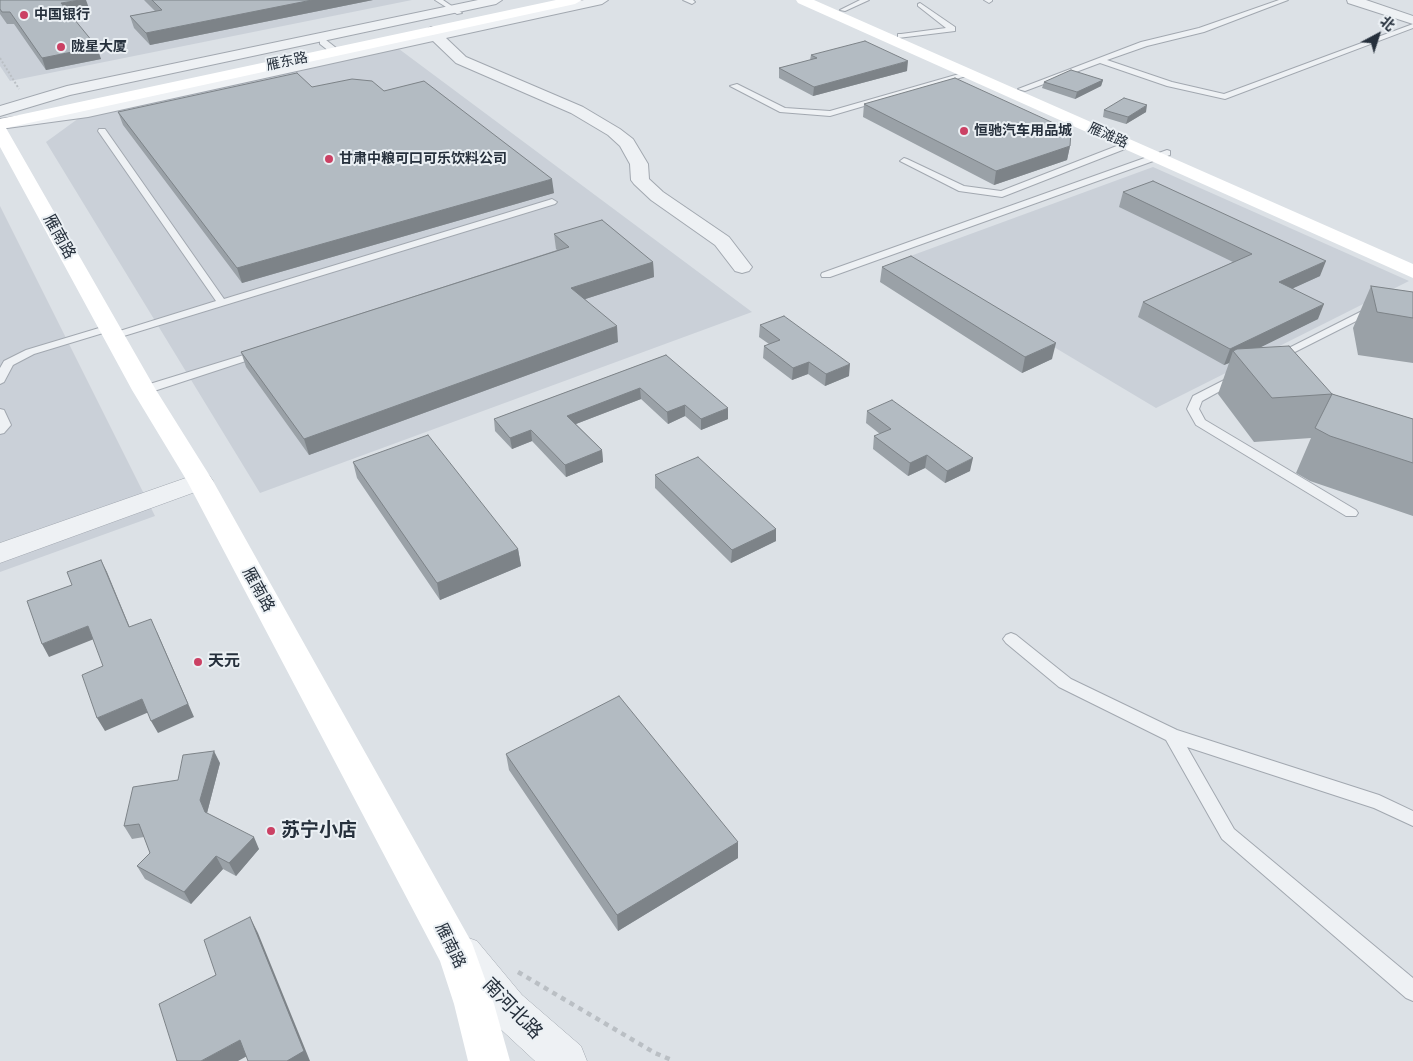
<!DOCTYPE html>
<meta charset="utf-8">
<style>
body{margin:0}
#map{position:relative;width:1413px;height:1061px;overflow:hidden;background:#dce1e6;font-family:"Space Grotesk","Noto Sans SC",sans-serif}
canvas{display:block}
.north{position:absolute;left:1353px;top:10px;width:50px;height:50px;-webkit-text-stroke:4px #ebf0f4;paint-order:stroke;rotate:40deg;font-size:14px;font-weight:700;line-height:20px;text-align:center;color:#26303c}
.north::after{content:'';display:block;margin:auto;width:18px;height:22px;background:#26303c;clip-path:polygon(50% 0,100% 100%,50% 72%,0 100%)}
</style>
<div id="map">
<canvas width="1413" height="1061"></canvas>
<div class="north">北</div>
</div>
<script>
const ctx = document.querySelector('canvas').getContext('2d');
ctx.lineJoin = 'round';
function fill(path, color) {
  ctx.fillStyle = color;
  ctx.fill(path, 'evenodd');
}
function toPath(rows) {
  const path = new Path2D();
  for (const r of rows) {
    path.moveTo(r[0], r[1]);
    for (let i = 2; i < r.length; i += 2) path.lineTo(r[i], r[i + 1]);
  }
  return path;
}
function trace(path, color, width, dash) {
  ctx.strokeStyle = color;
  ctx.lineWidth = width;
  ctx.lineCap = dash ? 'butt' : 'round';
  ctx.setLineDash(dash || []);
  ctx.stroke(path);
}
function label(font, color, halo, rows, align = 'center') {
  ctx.font = font + ' "Space Grotesk","Noto Sans SC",sans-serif';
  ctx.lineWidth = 4;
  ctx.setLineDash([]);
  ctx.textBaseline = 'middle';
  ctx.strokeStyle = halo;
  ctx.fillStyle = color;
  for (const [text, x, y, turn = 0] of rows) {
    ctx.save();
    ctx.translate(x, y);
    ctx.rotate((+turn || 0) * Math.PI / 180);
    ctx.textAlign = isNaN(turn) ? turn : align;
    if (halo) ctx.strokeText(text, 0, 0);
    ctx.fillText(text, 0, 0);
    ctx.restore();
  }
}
const built = toPath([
 [0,0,412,0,10,81,0,66],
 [399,49,752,312,260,493,46,142,79,118],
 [1153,167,1409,281,1156,408,905,258],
 [0,206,155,516,0,572]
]);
const pathFar1 = toPath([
 [0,58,19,89]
]);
const path = toPath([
 [518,972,655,1053,674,1061]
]);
const service = toPath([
 [435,0,443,0,462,13,457,14,435,0],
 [683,0,693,0,695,2,692,4,683,0],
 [860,0,869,0,845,11,840,10,860,0],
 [984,0,992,0,992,1,989,3,984,0],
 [1279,0,1288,0,1204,32,1147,46,1107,60,1172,82,1224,94,1413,24,1413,28,1225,99,1167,86,1100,63,1025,91,1018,89,1141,42,1199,28,1279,0],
 [920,3,955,27,955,31,898,38,898,34,901,34,946,28,918,6,918,4,920,3],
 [320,40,326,40,345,55,345,59,339,59,320,44,320,40],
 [966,72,973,74,830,116,780,112,730,86,737,84,785,108,830,111,966,72],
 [99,129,105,129,224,299,549,200,552,199,557,202,555,204,114,339,110,338,108,336,110,334,216,301,98,131,99,129],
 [1127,142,1131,145,1130,147,1002,197,959,191,900,161,904,158,907,159,964,186,1001,191,1127,142],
 [1167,150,1170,151,1170,155,830,277,822,277,821,275,822,273,1167,150],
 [1374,305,1379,308,1378,310,1281,359,1273,359,1271,357,1374,305],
 [109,325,115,328,113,330,34,354,13,365,4,382,0,384,0,368,4,361,26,350,109,325],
 [260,350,266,353,264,355,148,393,144,394,138,390,140,387,260,350],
 [1236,374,1240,376,1242,378,1240,380,1202,401,1199,409,1205,420,1356,510,1358,513,1356,516,1346,516,1196,425,1187,409,1193,396,1236,374],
 [0,409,4,410,11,425,4,433,0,434,0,409],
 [1011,633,1016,635,1071,679,1177,730,1379,795,1413,811,1413,826,1374,808,1187,747,1234,829,1413,978,1413,1001,1406,998,1222,839,1166,740,1059,687,1006,643,1003,639,1006,635,1011,633]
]);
const minor = toPath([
 [478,0,502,0,496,4,70,95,0,116,0,106,67,86,478,0],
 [584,0,608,0,602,4,446,38,466,57,583,107,620,129,633,139,648,164,649,179,663,192,729,237,752,267,749,271,742,273,735,271,715,245,651,200,634,184,631,180,630,164,620,146,608,135,571,113,456,63,433,41,88,117,0,129,0,119,88,107,426,34,424,31,431,27,439,31,584,0],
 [1347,0,1366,0,1413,16,1413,24,1348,3,1347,0]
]);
const tertiary = toPath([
 [200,473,209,475,213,481,209,487,0,563,0,543,200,473],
 [463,936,477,941,522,995,581,1046,587,1061,535,1061,494,1023,449,967,444,954,449,941,463,936]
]);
const secondary = toPath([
 [556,0,582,0,575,4,6,128,156,390,213,481,472,943,494,1004,510,1061,468,1061,454,1004,440,961,187,481,132,390,0,147,0,119,556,0],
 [796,0,814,0,1413,264,1413,278,798,3,796,0]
]);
const wall = toPath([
 [0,0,90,11,70,14,101,59,46,70,14,24,7,24,0,14],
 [144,0,373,0,150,45,134,28,130,16,155,11],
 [811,55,907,71,813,96,779,78,779,68,810,60],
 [1103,80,1101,86,1075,99,1042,88,1044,82],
 [312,87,384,91,554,193,242,283,123,125,118,112],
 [864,104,1070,146,1067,160,994,185,863,117],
 [1104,110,1146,112,1126,124,1103,117],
 [1123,192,1320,276,1293,288,1318,319,1260,347,1332,394,1413,419,1413,516,1310,481,1296,473,1311,438,1254,442,1218,394,1229,363,1224,365,1138,317,1143,302,1233,262,1119,207],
 [554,234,653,262,654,277,585,299,618,342,309,455,246,367,241,352,557,250,556,249],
 [882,267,1052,359,1022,373,880,282],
 [1371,286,1413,292,1413,363,1358,355,1353,328],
 [760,325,849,376,825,386,808,374,792,380,763,358,764,346,769,344,759,337],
 [666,355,728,419,701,430,685,416,668,424,641,399,576,424,602,450,603,462,566,477,532,441,512,449,495,431,494,419],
 [867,411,970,471,945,483,925,468,908,476,873,449,874,436,880,434,866,423],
 [353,462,518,549,521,566,440,600,357,478],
 [655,475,776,529,776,541,731,563,655,488],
 [506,754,738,842,738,858,618,931,509,770],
 [220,763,207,813,259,849,236,876,223,869,191,904,145,879,137,866,150,853,144,837,132,839,124,826,178,780]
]);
const shadedWall = toPath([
 [80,0,86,0,90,11,65,15,61,3],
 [312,0,373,0,150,45,146,33],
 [97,47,101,59,46,70,42,58],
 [908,61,907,71,813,96,814,87],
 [1103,80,1101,86,1075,99,1077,92],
 [1147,105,1146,112,1126,124,1128,117],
 [1070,146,1067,160,994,185,996,171],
 [552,179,554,193,242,283,237,268],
 [1326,261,1320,276,1274,297,1279,282],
 [653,262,654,277,573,303,571,288],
 [1324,304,1318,319,1239,358,1233,351,1229,363,1224,365,1230,349],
 [617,326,618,342,309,455,304,439],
 [1056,343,1052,359,1022,373,1025,357],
 [809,362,808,374,792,380,793,368],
 [850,364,849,376,825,386,826,374],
 [640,388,641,399,568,427,567,416],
 [685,405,685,416,668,424,667,412],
 [728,408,728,419,701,430,701,419],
 [531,430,532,441,512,449,510,438],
 [602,450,603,462,566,477,565,465],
 [927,455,925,468,908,476,910,463],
 [973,458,970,471,945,483,947,471],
 [776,529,776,541,731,563,732,550],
 [518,549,521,566,440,600,437,583],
 [101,560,107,572,135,640,129,627],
 [88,626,94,639,49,657,42,644],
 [157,632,194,717,158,733,151,721],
 [142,699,149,712,105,731,97,718],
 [214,751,220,763,207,813,205,812,200,800],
 [254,837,259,849,236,876,229,863],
 [738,842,738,858,618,931,617,915],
 [216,856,223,869,191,904,184,892],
 [250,917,258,933,310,1061,287,1061],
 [240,1040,249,1055,238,1061,201,1061]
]);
const building = toPath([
 [0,0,80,0,61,3,97,47,42,58,10,12,2,12,0,9,0,0],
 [152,0,312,0,146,33,130,16,162,10,152,0],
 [865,41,908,61,814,87,779,68,817,58,811,55,865,41],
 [1071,70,1103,80,1077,92,1044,82,1071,70],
 [297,73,312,87,352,79,372,81,384,91,424,81,552,179,237,268,118,112,297,73],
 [955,78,1071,131,1070,146,996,171,864,104,955,78],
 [1124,98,1147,105,1128,117,1104,110,1124,98],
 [1153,181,1326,261,1279,282,1324,304,1230,349,1143,302,1252,254,1123,192,1153,181],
 [602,220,653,262,571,288,617,326,304,439,241,352,569,247,554,234,602,220],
 [911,256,1056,343,1025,357,882,267,911,256],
 [1371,286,1413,292,1413,318,1377,312,1371,286],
 [784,316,850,364,826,374,809,362,793,368,764,346,780,340,760,325,784,316],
 [1289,346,1332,394,1272,398,1233,351,1237,349,1289,346],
 [666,355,728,408,701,419,685,405,667,412,640,388,567,416,602,450,565,465,531,430,510,438,494,419,666,355],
 [1332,394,1413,419,1413,463,1330,436,1315,428,1332,394],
 [892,400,973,458,947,471,927,455,910,463,874,436,891,429,867,411,892,400],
 [428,435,518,549,437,583,353,462,428,435],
 [698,457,776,529,732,550,655,475,698,457],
 [101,560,129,627,151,619,188,704,151,721,142,699,97,718,82,675,103,666,88,626,42,644,27,601,72,585,67,572,101,560],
 [619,696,738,842,617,915,506,754,619,696],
 [214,751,200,800,205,812,254,837,229,863,216,856,184,892,137,866,150,853,139,824,124,826,133,787,178,780,183,755,214,751],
 [250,917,304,1051,287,1061,248,1061,240,1040,201,1061,177,1061,159,1004,216,975,204,940,250,917]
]);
const markers = [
 [24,15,5,"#cb4164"],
 [61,47,5,"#cb4164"],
 [964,131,5,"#cb4164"],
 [329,159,5,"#cb4164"],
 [198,662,5,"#cb4164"],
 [271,831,5,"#cb4164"]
];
const farPoinames = [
 ["中国银行",34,15],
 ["陇星大厦",71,47],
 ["恒驰汽车用品城",974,131],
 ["甘肃中粮可口可乐饮料公司",339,159]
];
const farStreetnames = [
 ["雁东路",287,62,-12],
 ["雁滩路",1108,136,24]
];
const streetNames = [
 ["雁南路",59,237,61],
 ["雁南路",258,590,61],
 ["雁南路",450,946,64]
];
const poiNames = [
 ["天元",208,662]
];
const nearPoinames = [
 ["苏宁小店",281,831]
];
const nearStreetnames = [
 ["南河北路",512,1009,46]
];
fill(built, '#cad0d8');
trace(service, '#a2a8b0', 2);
trace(minor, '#a2a8b0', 2);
trace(tertiary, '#a2a8b0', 1);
trace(pathFar1, '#babfc4', 2, [2, 2]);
trace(path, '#babfc4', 4.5, [5, 5]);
fill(service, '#eef1f4');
fill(minor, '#eef1f4');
fill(tertiary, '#eef1f4');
fill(secondary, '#fff');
fill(wall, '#9aa1a7');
fill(shadedWall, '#7d8388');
fill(building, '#b3bbc2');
trace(building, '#7d8388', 1);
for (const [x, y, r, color] of markers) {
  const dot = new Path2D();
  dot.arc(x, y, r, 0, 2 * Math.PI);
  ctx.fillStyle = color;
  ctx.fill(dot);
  trace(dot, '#ebf0f4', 2);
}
label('bold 14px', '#26303c', '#ebf0f4', farPoinames, 'left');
label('14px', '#26303c', '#ebf0f4', farStreetnames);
label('16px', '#26303c', '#ebf0f4', streetNames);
label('bold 16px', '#26303c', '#ebf0f4', poiNames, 'left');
label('bold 19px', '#26303c', '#ebf0f4', nearPoinames, 'left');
label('19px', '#26303c', '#ebf0f4', nearStreetnames);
</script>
